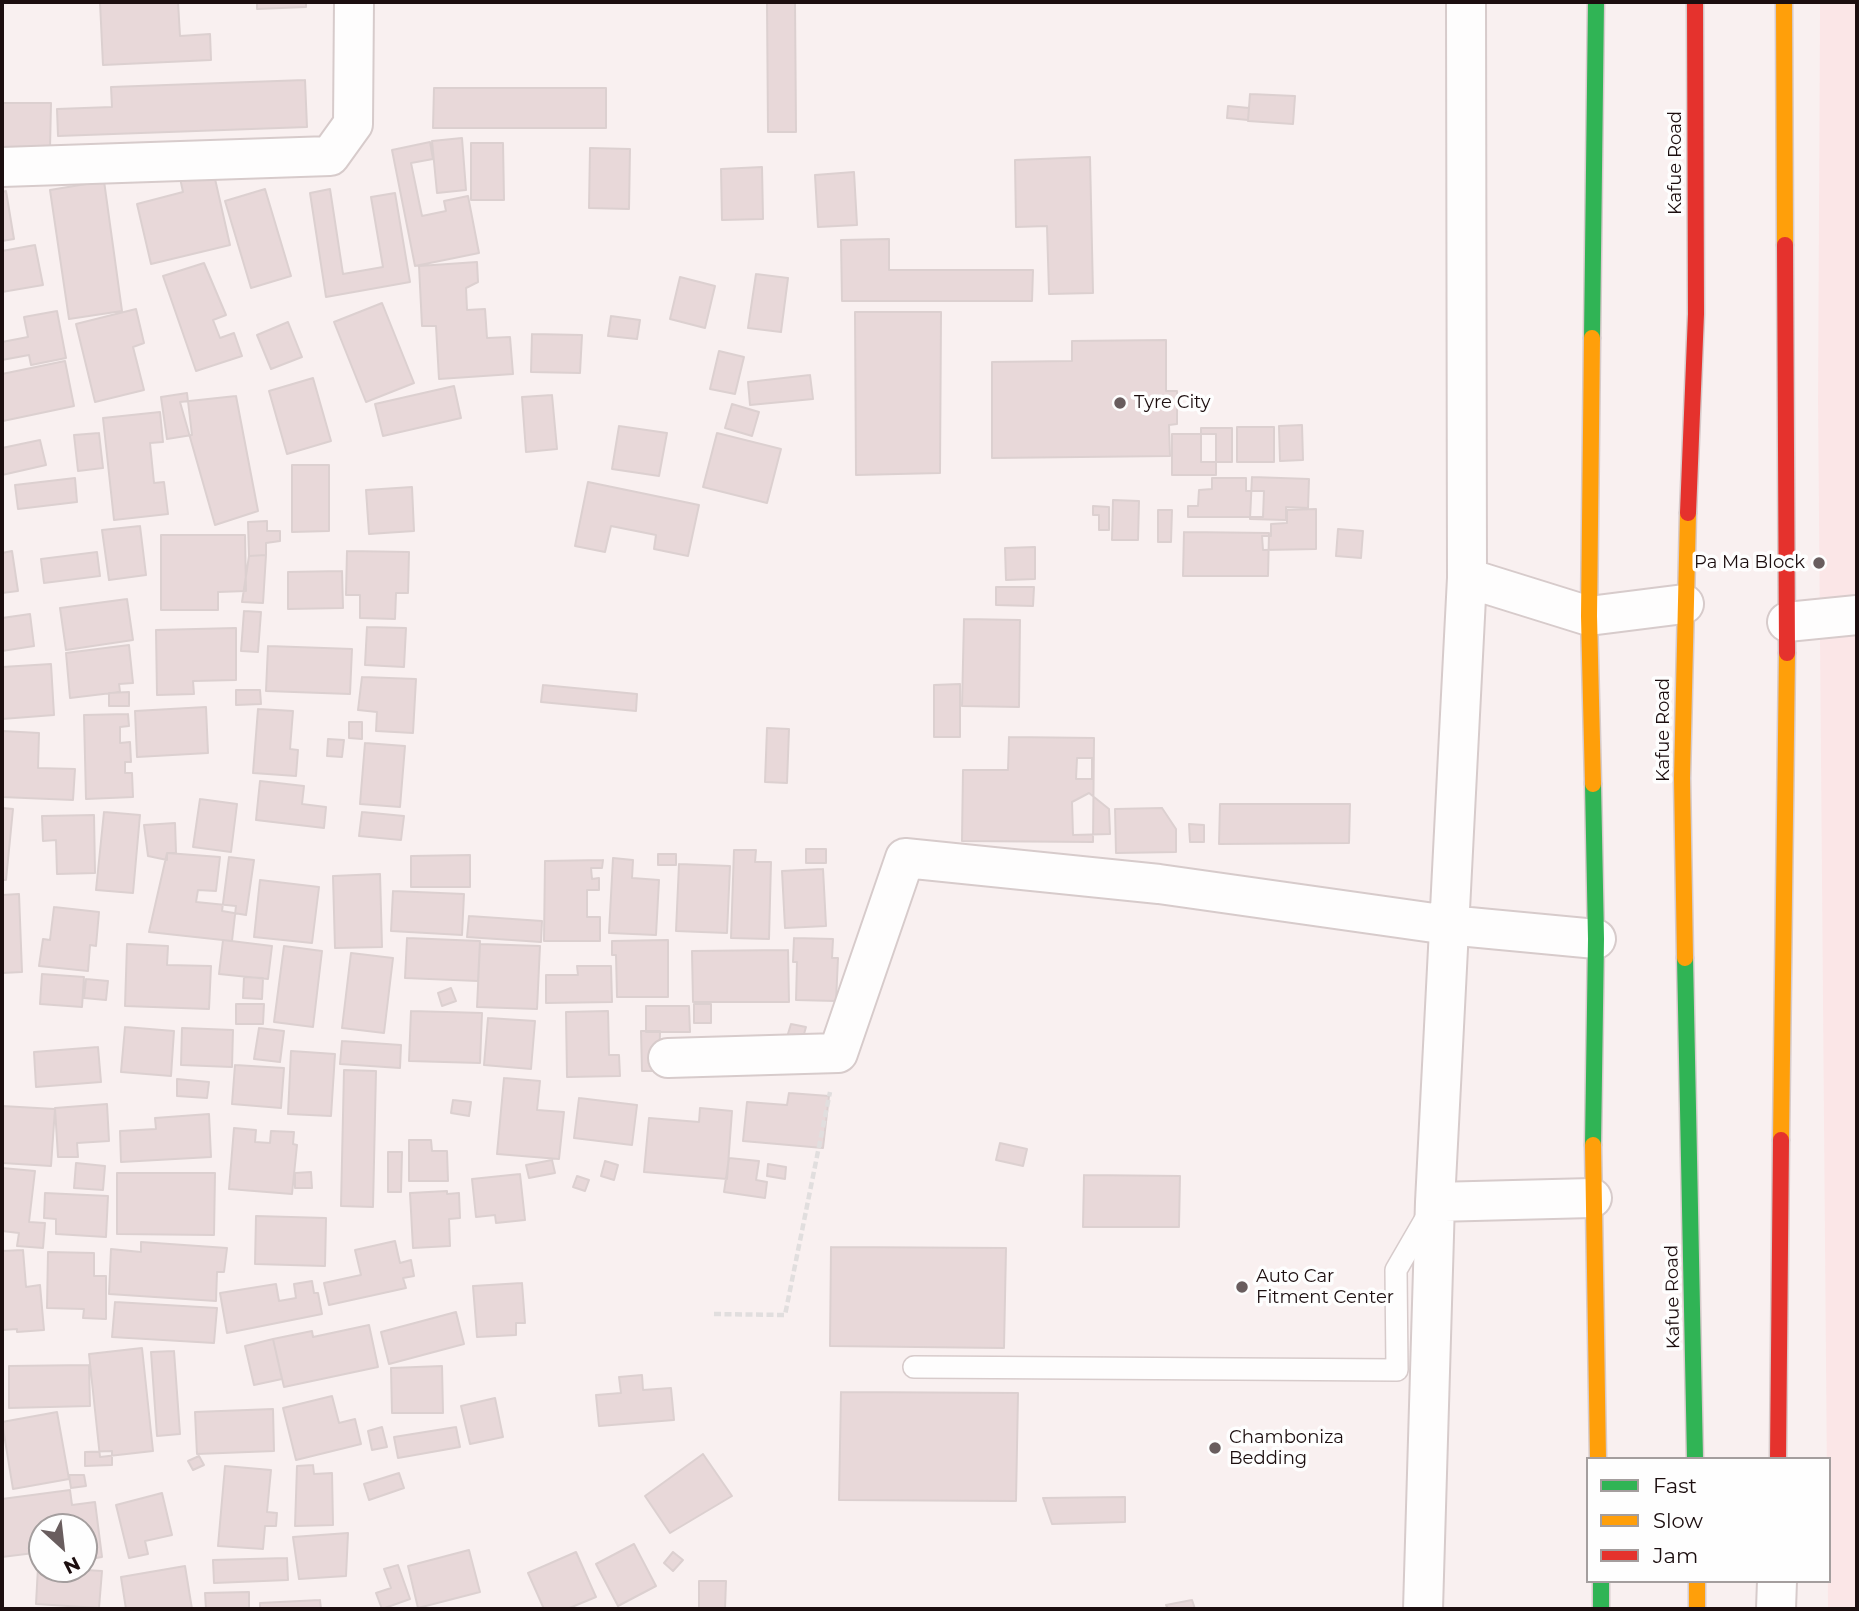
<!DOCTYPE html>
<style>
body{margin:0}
#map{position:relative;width:1859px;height:1611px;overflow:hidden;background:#f9f0f0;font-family:Montserrat,sans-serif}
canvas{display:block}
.frame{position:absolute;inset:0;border:4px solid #1c0e0f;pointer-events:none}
.legend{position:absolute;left:1586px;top:1457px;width:245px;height:126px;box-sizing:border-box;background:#fefefe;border:2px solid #a49e9e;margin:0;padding:9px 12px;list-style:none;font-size:21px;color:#1c0e0f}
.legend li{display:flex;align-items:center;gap:14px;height:35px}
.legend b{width:35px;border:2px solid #a49e9e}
.north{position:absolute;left:28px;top:1513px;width:70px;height:70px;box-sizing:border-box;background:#fefefe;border:2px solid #a49e9e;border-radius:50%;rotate:153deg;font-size:19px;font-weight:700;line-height:28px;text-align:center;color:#1c0e0f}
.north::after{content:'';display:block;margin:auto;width:24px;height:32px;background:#695d5e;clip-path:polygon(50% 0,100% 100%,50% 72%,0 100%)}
</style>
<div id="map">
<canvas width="1859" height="1611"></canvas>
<div class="frame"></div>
<ul class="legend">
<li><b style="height:9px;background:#30b455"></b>Fast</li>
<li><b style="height:9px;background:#ff9f0a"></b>Slow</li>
<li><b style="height:9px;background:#e5322d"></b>Jam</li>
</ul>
<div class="north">N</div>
</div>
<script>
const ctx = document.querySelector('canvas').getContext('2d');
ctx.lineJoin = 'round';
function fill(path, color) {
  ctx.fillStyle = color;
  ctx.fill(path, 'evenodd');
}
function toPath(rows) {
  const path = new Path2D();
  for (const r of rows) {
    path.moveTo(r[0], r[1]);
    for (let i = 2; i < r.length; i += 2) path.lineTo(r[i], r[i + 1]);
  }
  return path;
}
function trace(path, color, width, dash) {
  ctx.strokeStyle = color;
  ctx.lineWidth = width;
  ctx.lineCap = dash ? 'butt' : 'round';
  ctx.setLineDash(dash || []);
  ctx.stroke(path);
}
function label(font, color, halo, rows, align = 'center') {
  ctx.font = font + ' Montserrat,sans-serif';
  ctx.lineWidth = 7;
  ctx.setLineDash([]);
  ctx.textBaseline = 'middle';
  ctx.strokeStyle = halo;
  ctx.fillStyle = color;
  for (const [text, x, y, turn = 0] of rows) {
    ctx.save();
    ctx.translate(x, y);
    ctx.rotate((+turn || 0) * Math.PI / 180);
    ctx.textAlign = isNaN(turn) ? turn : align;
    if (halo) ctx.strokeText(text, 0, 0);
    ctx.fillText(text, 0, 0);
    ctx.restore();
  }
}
const built = toPath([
 [1820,2,1857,2,1857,1609,1828,1609,1818,401]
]);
const building = toPath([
 [100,2,178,2,180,36,210,34,211,60,103,65,100,2],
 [257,2,306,2,306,7,257,9,257,2],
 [767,2,795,2,796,132,768,132,767,2],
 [305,80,307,127,58,136,57,109,112,107,111,87,305,80],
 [434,88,606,88,606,128,433,128,434,88],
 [1250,94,1295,96,1293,124,1248,121,1250,94],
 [2,103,51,103,50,149,2,149,2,103],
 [1228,106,1249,108,1248,120,1227,118,1228,106],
 [462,138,466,190,437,193,432,141,462,138],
 [430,142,433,159,411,163,422,216,446,211,444,201,468,196,479,253,415,266,392,150,430,142],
 [471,143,503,143,504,200,471,200,471,143],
 [590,148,630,149,629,209,589,208,590,148],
 [1090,157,1093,293,1049,294,1047,226,1016,227,1015,160,1090,157],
 [762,167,763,219,722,220,721,169,762,167],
 [213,170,230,245,151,264,137,204,183,192,180,178,213,170],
 [854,172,857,225,818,227,815,175,854,172],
 [104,181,122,311,69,319,50,190,104,181],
 [265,189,291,276,251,288,225,201,265,189],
 [330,189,343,274,383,267,371,197,395,193,410,282,326,297,310,193,330,189],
 [6,191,14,239,2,241,2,192,6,191],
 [889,239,889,270,1033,270,1032,301,842,301,841,240,889,239],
 [35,245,43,285,2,292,2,251,35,245],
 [477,262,478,282,466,288,467,310,485,309,487,338,510,337,513,374,439,379,436,326,422,326,419,266,477,262],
 [204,263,226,315,213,320,220,338,234,333,242,356,196,371,163,276,204,263],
 [756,274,788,278,781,332,748,328,756,274],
 [680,277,715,286,705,328,670,319,680,277],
 [382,303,414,383,366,402,334,322,382,303],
 [136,309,144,343,133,347,144,390,95,402,76,324,136,309],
 [57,311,66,358,31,365,29,355,2,360,2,342,28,337,24,317,57,311],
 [855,312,941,312,940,473,856,475,855,312],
 [611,316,640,320,637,339,608,336,611,316],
 [288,322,302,357,271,369,257,335,288,322],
 [532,334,582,335,580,373,531,372,532,334],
 [1166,340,1166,391,1177,391,1177,424,1169,425,1170,456,992,458,992,362,1072,361,1072,341,1166,340],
 [719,351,744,357,735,394,710,389,719,351],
 [65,361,74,406,3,421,2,374,65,361],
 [810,375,813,399,750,405,748,382,810,375],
 [313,378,331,441,287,454,269,391,313,378],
 [454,386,461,418,383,436,375,404,454,386],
 [187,393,192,435,167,439,161,397,187,393],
 [552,395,557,449,526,452,522,397,552,395],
 [236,396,258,511,215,525,180,402,236,396],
 [732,404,759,412,752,436,725,428,732,404],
 [160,412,163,442,150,443,154,483,164,482,168,514,114,520,103,418,160,412],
 [1302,425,1303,460,1280,461,1279,426,1302,425],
 [619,426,667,433,659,476,612,469,619,426],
 [1237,427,1274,427,1274,462,1237,462,1237,427],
 [1201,428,1232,428,1232,462,1201,462,1201,428],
 [99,433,103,468,78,471,74,435,99,433],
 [717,433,781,449,767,503,703,487,717,433],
 [1172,434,1216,434,1216,475,1172,475,1172,434],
 [40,440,46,465,2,475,2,448,40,440],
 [292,465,329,465,329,531,292,532,292,465],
 [1252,477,1309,479,1308,508,1286,507,1286,520,1250,519,1252,477],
 [75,478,77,502,18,509,15,485,75,478],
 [1212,478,1246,478,1246,491,1264,491,1263,517,1188,517,1188,506,1198,506,1199,490,1212,489,1212,478],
 [588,482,699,505,688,556,654,549,656,535,611,526,605,552,575,546,588,482],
 [412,487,414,531,369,534,366,490,412,487],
 [1113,500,1139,501,1138,540,1112,540,1113,500],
 [1093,506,1109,507,1109,530,1099,530,1099,515,1093,515,1093,506],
 [1316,509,1316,549,1263,550,1262,536,1271,536,1271,524,1287,523,1287,510,1316,509],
 [1158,510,1172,510,1171,542,1158,542,1158,510],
 [267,521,267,531,280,531,280,541,266,543,266,555,249,556,248,522,267,521],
 [140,526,146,575,109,580,102,530,140,526],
 [1338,529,1363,531,1361,558,1336,556,1338,529],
 [1184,532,1269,533,1268,576,1183,576,1184,532],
 [161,535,245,535,246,591,218,592,218,610,161,610,161,535],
 [1035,547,1035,579,1006,580,1005,548,1035,547],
 [12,551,18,591,2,593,2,553,12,551],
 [347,551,409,552,408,593,396,593,395,619,360,618,360,595,346,595,347,551],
 [97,552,100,576,44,583,41,559,97,552],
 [266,555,263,603,242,602,249,556,266,555],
 [342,571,343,608,288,609,288,572,342,571],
 [996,587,1034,587,1033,606,996,605,996,587],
 [127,599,133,640,66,650,60,608,127,599],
 [244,611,261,612,258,652,241,651,244,611],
 [30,614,34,646,2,651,2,618,30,614],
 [964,619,1020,620,1019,707,962,706,964,619],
 [367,627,406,628,404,667,365,665,367,627],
 [236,628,236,680,193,681,194,694,157,695,156,630,236,628],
 [129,645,133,683,119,684,120,692,70,698,66,653,129,645],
 [268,646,352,649,350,694,266,691,268,646],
 [51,664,54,715,2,719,2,667,51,664],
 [362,677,416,679,413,733,376,731,377,712,358,710,362,677],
 [960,684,960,737,934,737,934,685,960,684],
 [543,685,637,694,636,711,541,702,543,685],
 [236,690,260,690,261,704,236,705,236,690],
 [129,692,129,706,109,706,109,693,129,692],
 [206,707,208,753,137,757,135,711,206,707],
 [258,709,293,711,290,749,298,750,296,776,253,773,258,709],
 [128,714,129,726,120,727,120,743,130,742,131,762,125,762,125,773,132,773,133,797,86,799,84,715,128,714],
 [349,722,362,722,362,739,349,738,349,722],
 [767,728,789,729,787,783,765,782,767,728],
 [2,731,39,733,38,768,75,769,73,800,2,797,2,731],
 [1009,737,1094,738,1093,842,962,841,963,770,1008,770,1009,737],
 [328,739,344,740,342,757,327,756,328,739],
 [365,743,405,746,400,807,360,804,365,743],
 [1077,758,1092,758,1092,779,1076,779,1077,758],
 [260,781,304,786,302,804,326,807,324,828,256,820,260,781],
 [1089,793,1109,809,1110,834,1073,835,1072,802,1089,793],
 [200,799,237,804,231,852,193,847,200,799],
 [1220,804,1350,804,1349,843,1219,844,1220,804],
 [2,808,13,809,6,880,2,880,2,808],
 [1162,808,1176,829,1176,852,1116,853,1115,809,1162,808],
 [104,812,140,815,133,893,96,890,104,812],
 [362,812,404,816,401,840,359,836,362,812],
 [94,815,95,873,57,874,56,840,43,841,42,816,94,815],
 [175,823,176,853,167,853,167,860,148,856,144,825,175,823],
 [1189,824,1204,825,1204,842,1190,842,1189,824],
 [806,849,826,849,826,863,806,863,806,849],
 [734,850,756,850,755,862,771,862,769,939,731,938,734,850],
 [167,853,220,857,216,891,198,890,196,902,236,906,232,941,149,932,167,853],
 [658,854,676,854,676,865,658,865,658,854],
 [470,855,470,887,411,887,411,856,470,855],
 [229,857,254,860,246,915,222,911,229,857],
 [613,858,633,860,632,878,659,880,656,935,609,933,613,858],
 [603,860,602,868,591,868,592,879,599,878,599,890,587,890,587,917,600,917,600,941,544,941,545,861,603,860],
 [679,864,730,866,727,933,676,931,679,864],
 [823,869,826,926,785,928,782,871,823,869],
 [380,874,382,947,335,948,333,876,380,874],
 [260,880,319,887,312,943,254,937,260,880],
 [393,891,464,894,462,935,391,931,393,891],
 [19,894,22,972,2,973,2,895,19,894],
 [54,907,99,912,96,946,90,945,88,971,39,966,43,939,50,940,54,907],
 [469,916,542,921,541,942,467,937,469,916],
 [407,938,480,941,478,981,405,978,407,938],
 [794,938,833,939,832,958,838,958,836,1001,796,1000,797,962,793,962,794,938],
 [223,940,272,946,268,979,219,974,223,940],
 [668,940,668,997,617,997,616,955,612,955,612,941,668,940],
 [127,944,168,946,167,965,211,966,209,1009,125,1006,127,944],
 [480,944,540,946,537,1009,477,1007,480,944],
 [284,946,322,951,313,1027,274,1022,284,946],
 [788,950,789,1002,693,1002,692,951,788,950],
 [351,953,393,958,384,1033,342,1028,351,953],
 [577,966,611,966,612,1002,546,1003,546,975,578,975,577,966],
 [42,974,84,977,82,1007,40,1004,42,974],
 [244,977,263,978,262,999,243,998,244,977],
 [86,979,108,981,106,1000,84,998,86,979],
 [451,988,456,1001,442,1006,438,993,451,988],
 [236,1004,264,1004,263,1024,236,1024,236,1004],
 [694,1004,711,1004,711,1023,694,1023,694,1004],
 [646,1006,689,1006,690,1032,646,1032,646,1006],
 [411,1011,482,1013,480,1063,409,1061,411,1011],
 [608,1011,609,1055,619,1055,620,1076,567,1077,566,1012,608,1011],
 [488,1018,535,1021,531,1069,484,1065,488,1018],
 [791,1024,806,1027,802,1041,787,1037,791,1024],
 [125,1027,174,1031,171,1076,121,1072,125,1027],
 [182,1028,233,1030,232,1067,181,1065,182,1028],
 [259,1028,284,1031,280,1062,254,1059,259,1028],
 [641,1031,660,1031,659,1071,642,1071,641,1031],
 [342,1041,401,1045,400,1068,340,1064,342,1041],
 [98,1047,101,1082,36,1087,34,1052,98,1047],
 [291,1051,335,1054,331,1116,288,1114,291,1051],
 [235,1065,284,1068,281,1108,232,1104,235,1065],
 [344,1070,376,1071,373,1207,341,1206,344,1070],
 [504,1078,540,1081,537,1110,564,1112,559,1159,497,1154,504,1078],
 [177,1079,209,1082,207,1098,177,1096,177,1079],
 [789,1093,829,1096,823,1148,743,1141,747,1102,787,1105,789,1093],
 [579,1098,637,1105,632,1145,574,1138,579,1098],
 [453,1100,471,1102,469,1116,451,1113,453,1100],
 [107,1104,109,1141,77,1143,78,1157,58,1157,55,1108,107,1104],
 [2,1106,55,1109,51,1166,2,1163,2,1106],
 [700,1108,732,1111,727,1179,644,1172,649,1118,699,1122,700,1108],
 [209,1114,211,1157,121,1162,120,1131,156,1129,155,1118,209,1114],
 [234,1128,256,1130,255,1142,270,1143,271,1131,294,1132,293,1144,297,1145,292,1194,229,1189,234,1128],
 [409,1140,431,1140,432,1151,447,1151,448,1181,409,1181,409,1140],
 [1000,1143,1027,1149,1023,1166,996,1160,1000,1143],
 [388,1152,402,1152,401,1192,388,1192,388,1152],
 [729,1158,759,1161,756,1180,767,1182,765,1198,724,1192,729,1158],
 [552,1160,555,1173,529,1178,526,1165,552,1160],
 [605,1161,618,1165,614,1180,601,1176,605,1161],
 [76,1163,105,1166,103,1190,74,1188,76,1163],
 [768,1164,786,1167,785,1179,767,1176,768,1164],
 [2,1168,35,1171,29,1222,45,1223,43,1248,17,1246,19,1233,2,1231,2,1168],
 [311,1172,312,1188,295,1188,295,1173,311,1172],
 [117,1173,215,1173,214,1235,117,1234,117,1173],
 [520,1174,525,1220,496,1223,495,1215,476,1217,472,1179,520,1174],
 [1084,1175,1180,1176,1179,1227,1083,1227,1084,1175],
 [577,1176,589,1180,585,1191,573,1187,577,1176],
 [447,1191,447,1194,459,1193,460,1218,449,1219,450,1246,413,1248,410,1193,447,1191],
 [45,1193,108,1196,106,1237,56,1234,56,1219,44,1218,45,1193],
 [256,1216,326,1218,325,1266,255,1264,256,1216],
 [395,1241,400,1263,411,1260,414,1276,403,1278,406,1288,329,1305,324,1283,361,1275,355,1250,395,1241],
 [141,1242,227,1248,224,1272,217,1272,216,1301,109,1294,111,1249,141,1252,141,1242],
 [831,1247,1006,1248,1004,1348,830,1346,831,1247],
 [23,1250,26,1287,40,1285,44,1330,17,1332,17,1329,2,1330,2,1251,23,1250],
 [48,1252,94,1253,94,1276,106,1276,106,1319,83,1318,84,1309,47,1308,48,1252],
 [312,1281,314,1293,318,1293,322,1314,227,1333,220,1293,276,1284,279,1301,296,1298,294,1284,312,1281],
 [522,1283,525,1323,516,1323,516,1335,477,1337,473,1286,522,1283],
 [115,1302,217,1308,214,1343,112,1337,115,1302],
 [456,1312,464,1344,389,1364,381,1332,456,1312],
 [369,1325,378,1367,284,1387,273,1339,312,1331,313,1337,369,1325],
 [273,1339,282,1379,254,1385,245,1346,273,1339],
 [142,1348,153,1451,100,1457,89,1354,142,1348],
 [174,1351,180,1434,157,1436,151,1352,174,1351],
 [89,1365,90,1406,9,1408,9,1366,89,1365],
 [442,1366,443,1413,392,1413,391,1368,442,1366],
 [642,1375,643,1390,671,1388,674,1420,599,1426,596,1395,621,1393,619,1377,642,1375],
 [841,1392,1018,1393,1016,1501,839,1500,841,1392],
 [332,1396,339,1423,355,1419,361,1444,296,1460,283,1408,332,1396],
 [495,1398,503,1437,470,1444,461,1406,495,1398],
 [273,1409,274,1451,197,1454,195,1412,273,1409],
 [57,1412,69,1479,13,1489,2,1422,57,1412],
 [382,1427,387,1447,372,1450,368,1431,382,1427],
 [456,1427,460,1447,398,1458,394,1437,456,1427],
 [112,1451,112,1465,85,1466,85,1452,112,1451],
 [703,1454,732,1496,670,1533,645,1496,703,1454],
 [199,1456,204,1465,193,1470,188,1461,199,1456],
 [313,1465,314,1474,332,1473,333,1525,295,1526,297,1466,313,1465],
 [225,1466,271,1470,267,1512,277,1513,276,1526,265,1526,263,1549,218,1546,225,1466],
 [399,1473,404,1488,369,1500,364,1484,399,1473],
 [69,1475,84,1475,86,1486,71,1488,69,1475],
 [70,1490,72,1505,95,1502,102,1557,84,1560,84,1527,42,1527,42,1557,42,1552,2,1557,2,1499,70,1490],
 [162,1493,172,1535,145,1541,148,1554,129,1558,116,1505,162,1493],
 [1125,1497,1125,1522,1052,1524,1043,1498,1125,1497],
 [348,1533,346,1576,299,1579,293,1537,348,1533],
 [634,1544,656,1586,618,1606,596,1564,634,1544],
 [469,1550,480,1592,418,1608,408,1566,469,1550],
 [576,1552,596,1597,567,1609,544,1609,528,1573,576,1552],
 [673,1552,683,1560,673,1571,664,1563,673,1552],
 [287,1558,288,1580,214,1583,213,1560,287,1558],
 [398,1565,410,1599,382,1609,376,1593,391,1588,384,1569,398,1565],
 [185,1566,192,1609,126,1609,121,1577,185,1566],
 [38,1567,102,1571,99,1608,36,1604,38,1567],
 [699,1581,726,1581,725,1609,699,1609,699,1581],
 [249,1592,249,1609,206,1609,205,1593,249,1592],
 [320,1600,321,1609,260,1609,260,1603,320,1600],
 [1192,1600,1195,1609,1168,1609,1166,1605,1192,1600]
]);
const path = toPath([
 [714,1314,785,1315,830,1092]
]);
const lane = toPath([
 [914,1367,1397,1370,1396,1270,1429,1213]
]);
const street = toPath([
 [1466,2,1467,578,1589,616,1684,604],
 [2,167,330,156,353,124,354,2],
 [1787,622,1857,615],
 [668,1058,838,1053,905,858,1159,884,1448,925,1596,939],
 [1435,1202,1592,1198],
 [1423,1609,1435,1202,1467,578],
 [1776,1609,1777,1581]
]);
const fast = toPath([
 [1592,338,1596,2],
 [1593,784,1596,939,1593,1145],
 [1685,958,1695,1459],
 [1601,1581,1601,1609]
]);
const slow = toPath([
 [1784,2,1785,245],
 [1592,338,1589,616,1593,784],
 [1685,958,1682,778,1688,513],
 [1781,1140,1787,653],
 [1593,1145,1598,1459],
 [1697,1581,1697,1609]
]);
const jam = toPath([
 [1785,245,1787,653],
 [1688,513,1696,314,1695,2],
 [1778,1459,1781,1140]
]);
const markers = [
 [1120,403,7,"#695d5e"],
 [1819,563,7,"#695d5e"],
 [1242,1287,7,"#695d5e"],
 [1215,1448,7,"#695d5e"]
];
const streetNames = [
 ["Kafue Road",1676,163,-90],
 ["Kafue Road",1664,730,-90],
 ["Kafue Road",1673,1297,-91]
];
const poiNames = [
 ["Tyre City",1134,403],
 ["Pa Ma Block",1805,563,"right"],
 ["Auto Car",1256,1277],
 ["Fitment Center",1256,1298],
 ["Chamboniza",1229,1438],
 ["Bedding",1229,1459]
];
fill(built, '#fbe6e7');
fill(building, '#e8d8d9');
trace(building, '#dcd0d0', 2);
trace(lane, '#d7cbcb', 24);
trace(street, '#d7cbcb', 42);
trace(fast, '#d7cbcb', 19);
trace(slow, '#d7cbcb', 19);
trace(jam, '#d7cbcb', 19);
trace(path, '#e1dede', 4.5, [7, 3.5]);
trace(lane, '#fefdfd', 21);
trace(street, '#fefdfd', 38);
trace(fast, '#30b455', 16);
trace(slow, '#ff9f0a', 16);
trace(jam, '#e5322d', 16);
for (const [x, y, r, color] of markers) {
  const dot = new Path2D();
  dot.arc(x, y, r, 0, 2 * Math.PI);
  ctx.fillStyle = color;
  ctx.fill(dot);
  trace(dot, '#fefefe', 2.5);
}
label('18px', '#1c0e0f', '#fefefe', streetNames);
label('18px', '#1c0e0f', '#fefefe', poiNames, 'left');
</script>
